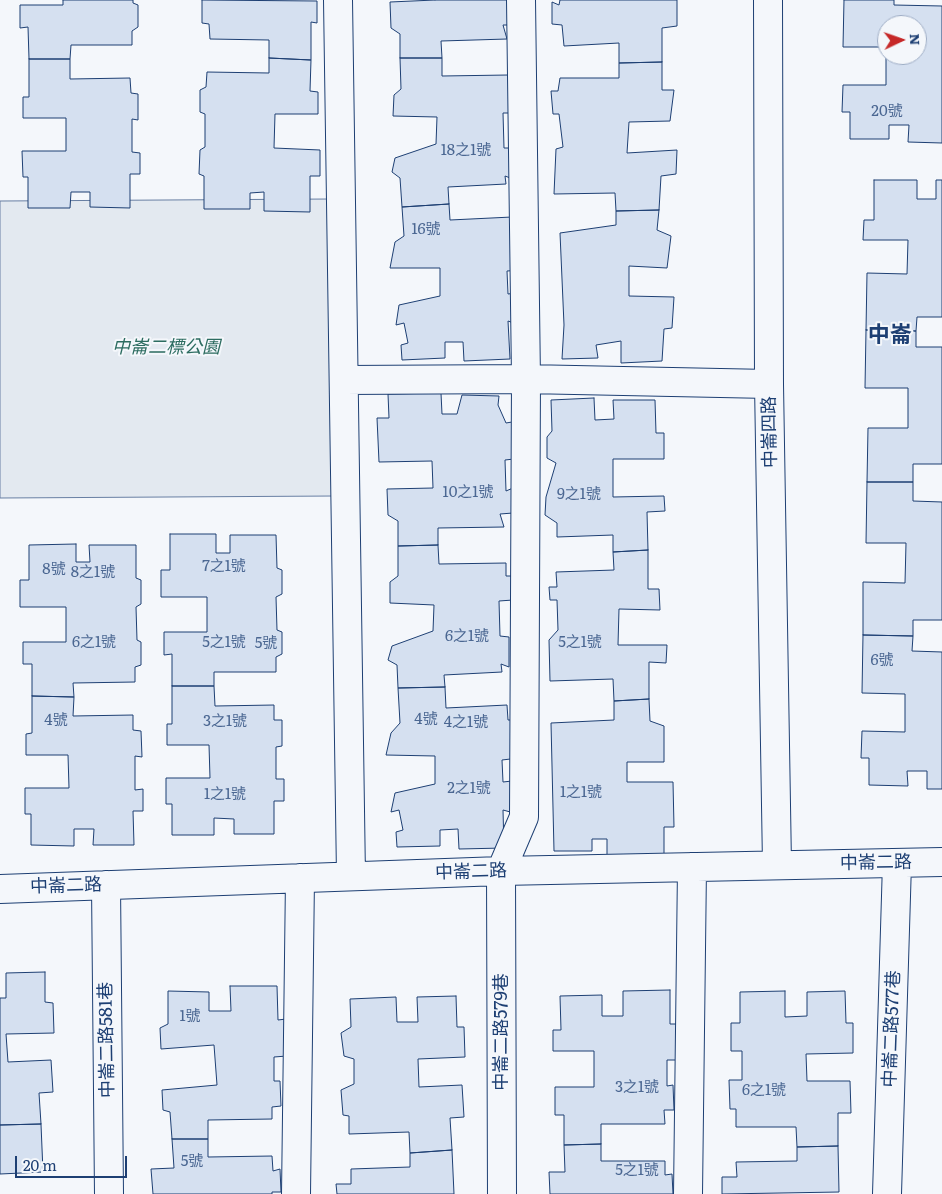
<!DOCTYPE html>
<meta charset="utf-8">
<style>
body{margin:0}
#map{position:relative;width:942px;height:1194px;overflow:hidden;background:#f4f7fb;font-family:Literata,serif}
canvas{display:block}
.north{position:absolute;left:877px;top:15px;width:50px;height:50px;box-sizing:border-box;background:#f4f7fb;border:1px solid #9eadc5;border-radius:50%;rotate:87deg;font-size:14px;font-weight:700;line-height:20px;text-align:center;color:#1d3f73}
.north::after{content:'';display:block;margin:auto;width:18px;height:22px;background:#c62828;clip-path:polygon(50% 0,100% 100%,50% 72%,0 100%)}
.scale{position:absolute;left:15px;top:1156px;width:112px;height:22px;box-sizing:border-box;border:2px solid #1d3f73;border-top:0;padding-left:6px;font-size:15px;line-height:18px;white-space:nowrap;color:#1d3f73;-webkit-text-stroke:4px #f4f7fb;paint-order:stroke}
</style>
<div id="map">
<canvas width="942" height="1194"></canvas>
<div class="north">N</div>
<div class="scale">20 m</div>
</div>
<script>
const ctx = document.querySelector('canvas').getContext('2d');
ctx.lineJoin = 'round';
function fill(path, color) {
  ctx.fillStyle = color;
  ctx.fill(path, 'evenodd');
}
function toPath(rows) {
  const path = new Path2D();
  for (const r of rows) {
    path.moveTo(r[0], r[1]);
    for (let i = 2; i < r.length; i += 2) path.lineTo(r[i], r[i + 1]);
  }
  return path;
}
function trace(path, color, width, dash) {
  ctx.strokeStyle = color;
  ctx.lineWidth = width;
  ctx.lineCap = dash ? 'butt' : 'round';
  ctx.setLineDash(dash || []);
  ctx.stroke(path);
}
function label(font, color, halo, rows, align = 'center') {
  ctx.font = font + ' Literata,"Noto Sans TC",serif';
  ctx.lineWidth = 4;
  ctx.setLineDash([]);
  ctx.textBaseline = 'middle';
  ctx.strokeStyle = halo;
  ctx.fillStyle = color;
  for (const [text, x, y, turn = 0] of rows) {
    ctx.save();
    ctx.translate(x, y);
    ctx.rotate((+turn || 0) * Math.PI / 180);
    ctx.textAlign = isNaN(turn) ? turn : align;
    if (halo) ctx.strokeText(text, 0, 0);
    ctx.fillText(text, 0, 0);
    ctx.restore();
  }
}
const green = toPath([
 [331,199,334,496,0,498,0,201,331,199]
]);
const building = toPath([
 [63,0,133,0,133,3,138,5,138,27,132,31,132,45,71,45,70,59,29,59,28,27,20,28,20,5,63,5,63,0],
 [202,0,317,1,317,23,311,22,311,60,269,58,269,40,210,39,209,24,202,23,202,0],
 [435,0,508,0,515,25,503,25,507,39,441,41,442,58,400,58,400,34,391,28,390,2,435,0],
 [560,0,677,0,677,26,662,28,662,62,619,63,619,43,564,46,562,25,552,24,552,2,559,5,560,0],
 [844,0,894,0,894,5,942,6,942,143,908,142,909,125,889,125,889,139,850,139,850,112,842,112,843,85,886,85,886,47,843,47,844,0],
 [887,25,917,25,917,55,887,55,887,25],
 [269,58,311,60,310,91,318,92,318,114,275,114,274,148,320,150,320,176,310,176,310,212,264,211,264,192,250,193,250,209,204,209,204,176,199,174,200,150,205,147,205,114,200,112,200,90,206,87,207,72,269,73,269,58],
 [400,58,442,58,442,76,508,75,509,88,516,113,503,113,504,148,513,148,513,179,505,176,506,184,448,187,449,204,402,207,400,178,392,172,395,158,436,144,437,117,393,116,394,95,401,89,400,58],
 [29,59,70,59,70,79,130,78,131,93,138,94,138,120,132,119,132,152,140,153,140,174,130,174,130,208,90,207,90,192,71,192,70,208,28,208,28,177,23,177,22,151,66,151,66,118,23,118,23,97,29,97,29,59],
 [662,62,662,90,674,90,670,121,629,122,627,153,677,150,676,174,661,176,659,210,616,211,615,193,554,194,556,149,563,147,559,114,553,114,551,91,558,91,560,78,619,78,619,63,662,62],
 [874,180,917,180,917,199,936,199,936,180,942,180,942,317,917,317,916,331,866,330,867,273,907,274,908,240,863,240,864,220,874,220,874,180],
 [449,204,450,220,512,217,523,270,507,271,508,294,516,293,519,325,508,321,510,359,464,361,463,342,445,342,445,358,402,360,401,345,408,343,404,323,396,325,399,305,440,296,440,268,390,268,395,242,404,236,402,207,449,204],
 [659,210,657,230,671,236,667,268,629,266,629,296,674,297,672,328,664,329,662,361,621,363,621,341,596,345,598,358,562,359,564,325,560,233,616,225,616,211,659,210],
 [866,330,916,331,916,347,942,347,942,464,913,464,913,482,867,482,868,428,908,428,908,388,865,388,866,330],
 [441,393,442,414,457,414,462,395,499,396,498,405,506,423,512,422,514,459,505,460,506,491,513,488,513,513,500,514,504,527,438,528,438,545,398,546,398,521,388,515,387,489,433,488,432,461,379,462,377,418,389,418,388,394,441,393],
 [594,398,595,420,614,419,613,400,655,400,656,433,664,433,664,459,613,459,613,497,664,496,665,511,647,512,648,550,613,552,613,535,557,537,557,523,545,515,546,497,556,463,547,458,547,437,552,431,551,400,594,398],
 [867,482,913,482,913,501,942,502,942,620,913,620,913,636,863,635,863,582,905,583,906,543,866,543,867,482],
 [170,534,216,534,216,553,230,553,230,535,276,535,277,568,282,570,282,594,276,597,277,630,282,632,282,654,276,657,276,672,214,672,214,686,172,686,172,654,164,655,164,632,207,632,207,597,161,597,161,570,170,570,170,534],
 [76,544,76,562,90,562,89,545,136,545,136,578,141,580,141,604,136,607,137,640,141,642,141,665,135,667,135,682,73,683,74,697,32,696,32,664,23,664,23,642,66,642,66,607,20,607,20,580,29,580,29,545,76,544],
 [438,545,439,564,506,563,506,576,513,576,513,600,499,601,500,636,509,637,509,667,501,664,502,672,444,675,445,687,398,688,397,665,388,660,392,646,433,631,434,605,390,603,390,582,398,576,398,546,438,545],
 [648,550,648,589,659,589,660,610,619,609,618,645,667,645,666,663,649,662,649,699,614,701,613,679,550,681,549,640,558,630,557,600,550,600,549,587,557,587,556,572,614,570,613,552,648,550],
 [863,635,913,636,912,651,942,652,942,789,927,789,927,771,907,771,908,786,869,785,869,758,861,758,862,731,905,732,905,694,862,693,863,635],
 [172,686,214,686,215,706,274,705,274,720,282,720,282,746,276,747,276,779,284,779,284,801,274,801,274,834,234,834,234,819,214,818,214,835,172,835,172,804,166,804,166,778,210,778,209,745,167,745,167,724,172,724,172,686],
 [445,687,446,708,507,705,508,720,517,720,519,758,502,760,503,782,512,781,514,813,503,810,504,848,459,849,458,829,440,830,440,846,397,847,396,832,403,830,399,810,391,812,395,793,435,784,435,756,386,755,391,733,400,723,398,688,445,687],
 [32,696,74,697,73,716,133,715,133,730,141,731,142,757,135,756,135,790,143,789,143,811,133,811,134,845,93,845,94,829,74,829,74,846,31,845,31,814,25,814,25,788,69,788,68,755,26,755,26,734,32,733,32,696],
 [649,699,650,721,664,726,664,762,627,762,627,782,673,782,674,827,664,827,664,861,607,861,607,839,592,839,592,851,554,851,551,723,614,720,614,701,649,699],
 [45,972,45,1002,53,1003,54,1033,6,1034,8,1062,51,1060,53,1092,39,1093,41,1124,0,1125,0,998,6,998,6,973,45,972],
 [230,986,277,986,278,1020,286,1019,287,1056,274,1057,274,1081,280,1081,281,1106,272,1107,272,1119,208,1120,208,1139,172,1139,170,1112,163,1110,162,1090,217,1085,214,1045,161,1049,160,1028,168,1024,168,991,209,992,209,1011,231,1011,230,986],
 [670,990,670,1024,679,1024,679,1060,667,1060,667,1086,673,1085,674,1110,664,1110,665,1124,601,1124,601,1144,564,1145,564,1115,555,1115,555,1087,594,1087,594,1051,553,1051,553,1030,561,1030,560,996,602,995,602,1016,623,1016,623,991,670,990],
 [785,991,785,1017,807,1016,807,992,845,991,846,1023,853,1023,853,1053,806,1054,807,1081,850,1081,851,1113,838,1113,838,1146,797,1147,796,1127,736,1127,736,1109,730,1109,729,1080,742,1080,742,1051,731,1051,731,1023,740,1023,740,992,785,991],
 [456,996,457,1027,464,1027,465,1057,418,1059,419,1087,462,1085,464,1117,450,1118,452,1150,410,1153,409,1132,349,1134,349,1116,343,1115,341,1090,354,1084,354,1059,344,1056,341,1033,351,1027,350,999,396,997,397,1022,418,1022,417,997,456,996],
 [41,1124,43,1172,0,1174,0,1125,41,1124],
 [172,1139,208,1139,208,1157,272,1156,273,1171,280,1169,281,1192,272,1192,272,1194,153,1194,151,1169,174,1168,172,1139],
 [601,1144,601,1161,665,1161,665,1175,672,1174,673,1194,550,1194,549,1172,565,1172,564,1145,601,1144],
 [838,1146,839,1192,722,1194,722,1177,737,1177,736,1162,797,1161,797,1147,838,1146],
 [452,1150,454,1194,337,1194,336,1184,351,1184,351,1169,410,1167,410,1153,452,1150]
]);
const minor = toPath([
 [338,0,351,876],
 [768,0,769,384,777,865],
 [344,380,526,379,769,384],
 [106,885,109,1194],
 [0,889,501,871,942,862],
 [296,1194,300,878],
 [502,1194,501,871,524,817,526,379,521,0],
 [688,1194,692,867],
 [887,1194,897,863]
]);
const numberNames = [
 ["20號",887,112],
 ["18之1號",466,151],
 ["16號",426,230],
 ["10之1號",468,493],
 ["9之1號",579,495],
 ["7之1號",224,567],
 ["8號",54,570],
 ["8之1號",93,573],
 ["6之1號",467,637],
 ["6之1號",94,643],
 ["5之1號",224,643],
 ["5之1號",580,643],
 ["5號",266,644],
 ["6號",882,661],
 ["4號",426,720],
 ["4號",56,721],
 ["3之1號",225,722],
 ["4之1號",466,723],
 ["2之1號",469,789],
 ["1之1號",581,793],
 ["1之1號",225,795],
 ["1號",190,1017],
 ["3之1號",637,1088],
 ["6之1號",764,1091],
 ["5號",192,1162],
 ["5之1號",637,1171]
];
const parkNames = [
 ["中崙二標公園",166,348]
];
const streetNames = [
 ["中崙四路",770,432,-91],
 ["中崙二路",876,863,-1],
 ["中崙二路",471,872,-2],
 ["中崙二路",66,886,-2],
 ["中崙二路577巷",892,1029,-88],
 ["中崙二路579巷",502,1032,-90],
 ["中崙二路581巷",107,1040,-91]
];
const districtNames = [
 ["中崙",890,336]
];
fill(green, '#e3e9f0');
trace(green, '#687fa3', 1);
fill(building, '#d5e0f0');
trace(building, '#1d3f73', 1);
trace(minor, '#1d3f73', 30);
trace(minor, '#f4f7fb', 28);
label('15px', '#4b6792', null, numberNames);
label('italic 18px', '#2c6c60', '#f4f7fb', parkNames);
label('18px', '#1d3f73', '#f4f7fb', streetNames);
label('bold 22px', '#1d3f73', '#f4f7fb', districtNames);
</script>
